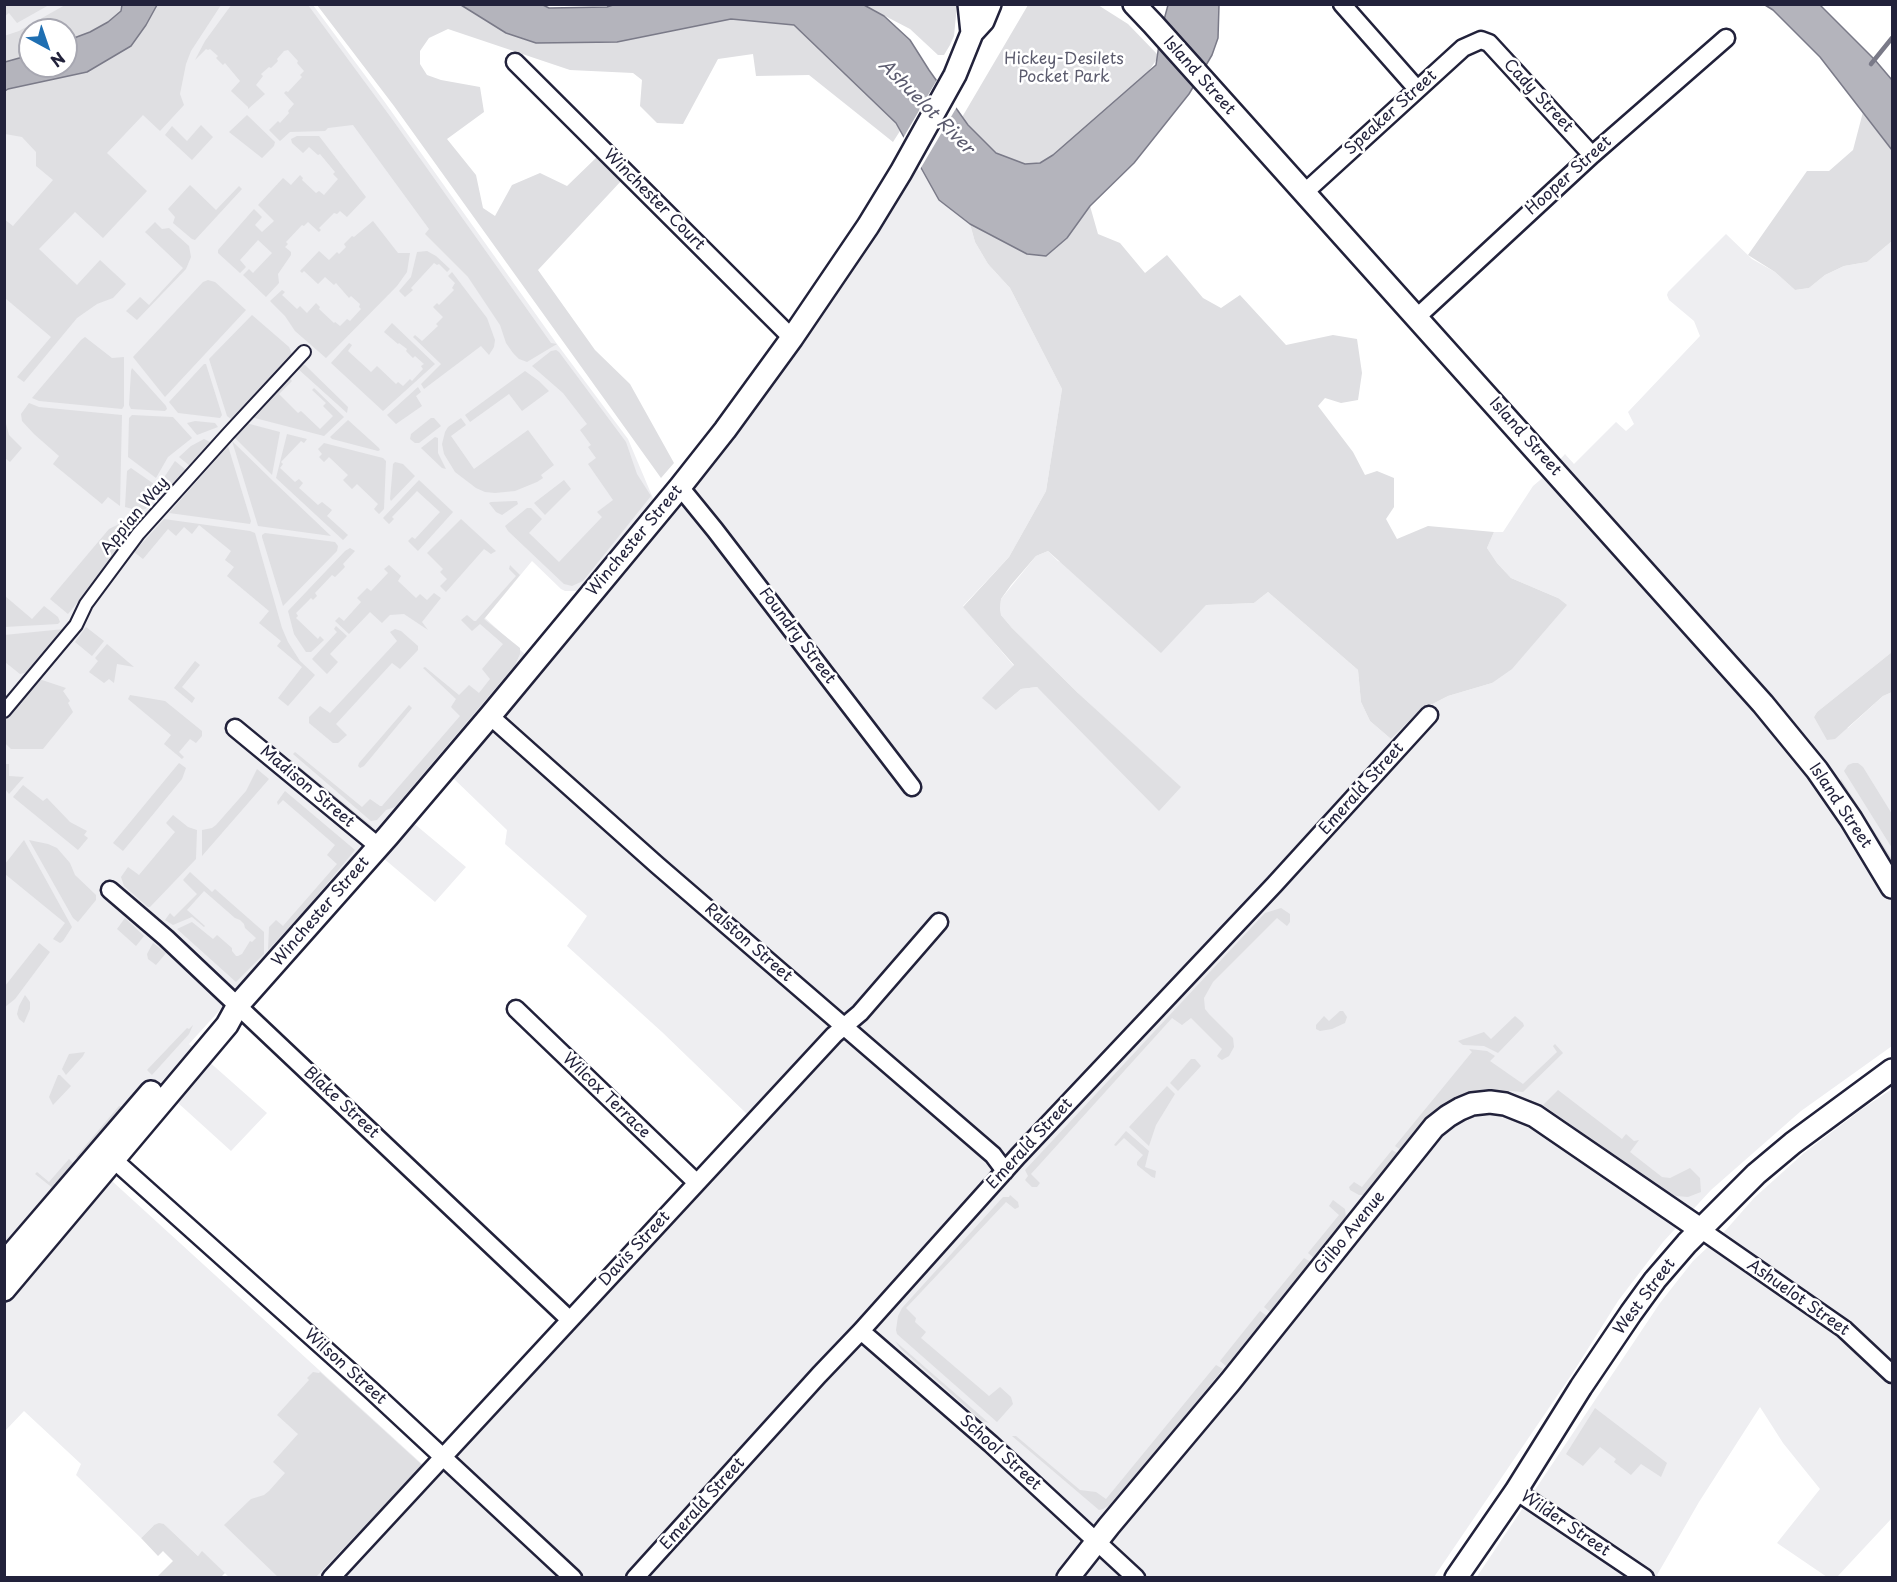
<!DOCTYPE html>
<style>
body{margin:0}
#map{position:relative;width:1897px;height:1582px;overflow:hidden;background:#fff;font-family:"Playpen Sans",sans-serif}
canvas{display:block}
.frame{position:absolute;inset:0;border:6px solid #22223b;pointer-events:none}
.north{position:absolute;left:18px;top:18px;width:60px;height:60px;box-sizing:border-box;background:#fff;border:2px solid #a7a7b1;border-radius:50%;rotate:140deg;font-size:16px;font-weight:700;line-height:24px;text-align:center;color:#22223b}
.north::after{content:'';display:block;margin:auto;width:21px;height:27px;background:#1f6fb2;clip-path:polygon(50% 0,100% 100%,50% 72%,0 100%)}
</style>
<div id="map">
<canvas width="1897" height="1582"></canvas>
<div class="frame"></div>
<div class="north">N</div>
</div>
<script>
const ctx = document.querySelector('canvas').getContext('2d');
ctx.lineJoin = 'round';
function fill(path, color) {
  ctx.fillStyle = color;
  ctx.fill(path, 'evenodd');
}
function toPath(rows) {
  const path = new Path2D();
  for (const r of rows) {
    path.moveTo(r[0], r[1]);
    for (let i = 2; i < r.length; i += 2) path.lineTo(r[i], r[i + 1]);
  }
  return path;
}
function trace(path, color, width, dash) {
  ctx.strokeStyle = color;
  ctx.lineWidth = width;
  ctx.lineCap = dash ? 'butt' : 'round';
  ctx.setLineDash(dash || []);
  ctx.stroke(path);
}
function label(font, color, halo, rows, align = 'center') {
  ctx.font = font + ' "Playpen Sans",sans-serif';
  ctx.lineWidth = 5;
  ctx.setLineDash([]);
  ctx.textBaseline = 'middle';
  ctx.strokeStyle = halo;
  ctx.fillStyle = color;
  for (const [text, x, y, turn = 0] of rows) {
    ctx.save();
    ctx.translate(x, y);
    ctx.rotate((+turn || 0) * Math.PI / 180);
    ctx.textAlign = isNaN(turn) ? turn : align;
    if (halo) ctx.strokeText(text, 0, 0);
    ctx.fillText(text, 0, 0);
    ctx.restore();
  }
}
const built = toPath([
 [5,5,313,5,384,101,557,344,628,439,655,503,590,582,579,591,565,591,561,589,532,561,485,618,529,658,399,811,466,867,435,902,369,846,189,1044,267,1113,231,1151,156,1083,89,1160,422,1464,445,1447,679,1194,748,1115,662,1032,567,946,587,916,505,844,507,830,453,778,519,695,917,161,939,200,970,224,975,242,988,264,1010,288,1062,389,1046,491,1009,557,963,606,1014,666,996,710,1021,689,1037,687,1049,697,1180,787,1078,693,1012,628,1001,615,1000,608,1001,599,1036,556,1048,551,1058,561,1206,605,1254,603,1268,592,1358,670,1361,702,1370,721,1391,739,1419,711,1448,696,1492,683,1558,598,1511,578,1497,563,1487,548,1494,532,1503,532,1533,486,1546,475,1565,454,1574,464,1616,422,1626,431,1634,424,1628,412,1700,336,1694,321,1669,300,1667,295,1668,292,1726,234,1752,259,1775,272,1795,290,1809,288,1825,275,1844,266,1867,262,1892,241,1892,652,1817,712,1814,717,1848,728,1883,696,1892,692,1892,1046,1801,1111,1711,1190,1663,1242,1618,1301,1572,1374,1434,1577,229,1577,202,1552,198,1556,164,1524,154,1525,141,1538,76,1475,81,1464,24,1411,5,1431],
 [30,30,66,30,66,66,30,66],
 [1892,1089,1892,1518,1837,1577,1827,1577,1777,1543,1820,1489,1783,1443,1760,1407,1699,1502,1657,1575,1659,1577,1476,1578,1660,1303,1693,1261,1725,1231,1754,1198,1804,1153,1862,1109]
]);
const green = toPath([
 [232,4,308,5,392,119,551,343,557,344,527,362,519,359,513,353,506,343,500,325,468,277,425,234,429,229,353,125,328,128,325,131,290,132,280,141,269,130,278,121,280,123,289,113,288,111,294,104,284,93,286,91,288,92,302,77,300,75,304,71,297,63,298,61,288,50,284,51,277,59,278,61,271,68,269,67,261,74,263,76,256,85,265,94,248,109,248,107,231,91,240,81,225,63,223,65,216,58,218,56,210,49,208,50,206,49,195,60,205,41],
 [4,5,5,4,49,5,17,23,9,13,5,16],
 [65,5,122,5,122,11,108,22,90,32,66,41,66,30,30,30,30,55,5,62,4,36,19,31],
 [157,5,221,5,191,51,186,64,180,94,184,105,160,131,143,115,107,153,147,191,103,238,75,212,39,249,77,285,100,260,126,284,113,298,97,304,77,318,24,382,17,377,51,337,5,298,4,219,13,226,53,180,36,166,36,152,22,137,5,134,5,91,8,89,87,72,146,25],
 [317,5,461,5,506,33,536,43,617,42,731,19,794,25,896,123,900,131,893,142,809,75,756,76,753,54,718,59,683,124,657,123,640,106,642,80,633,73,570,70,448,29,429,38,420,51,420,64,427,75,441,80,480,87,484,112,447,139,476,175,483,208,495,216,512,185,540,173,567,186,598,156,622,180,538,270,595,350,630,384,674,463,661,478,394,106],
 [864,5,957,5,954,36,950,45,944,55,938,55,910,29],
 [1028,5,1098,5,1128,24,1159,56,1144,78,1066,159,1005,170,961,119],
 [1863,112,1892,150,1892,241,1867,262,1844,266,1825,275,1809,288,1795,290,1775,272,1748,255,1807,171,1829,171,1853,150],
 [247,115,275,142,274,146,262,158,229,132],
 [201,125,213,137,192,160,165,135,172,126,187,141],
 [297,136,319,136,366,197,347,217,340,211,337,214,334,213,319,228,321,230,319,232,308,222,304,226,302,225,286,242,288,244,285,247,291,252,291,255,278,274,279,283,266,297,243,275,249,269,253,273,272,253,258,240,240,260,246,267,240,273,218,253,218,250,254,209,262,217,255,225,262,232,274,221,258,205,283,178,291,185,300,175,303,178,302,180,316,193,319,191,324,195,338,179,333,174,335,172,320,154,318,155,309,147,303,153,292,143,291,139],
 [190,185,216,210,239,186,242,189,195,240,192,239,173,223,175,217,168,209],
 [1090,206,1098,234,1120,243,1145,273,1167,255,1203,298,1221,308,1240,295,1286,345,1333,335,1357,339,1362,373,1358,400,1341,403,1325,398,1318,406,1353,452,1365,475,1377,471,1394,478,1394,507,1386,519,1397,539,1428,526,1494,532,1487,548,1497,563,1511,578,1558,598,1567,605,1512,669,1492,683,1448,696,1419,711,1391,739,1370,721,1361,702,1358,670,1268,592,1254,603,1206,605,1161,653,1048,551,1036,556,1011,585,1001,599,1000,608,1001,615,1012,628,1078,693,1181,787,1159,811,1037,687,1021,689,996,710,982,698,1014,665,963,607,1009,557,1046,491,1062,389,1010,288,988,264,975,242,970,224,1027,254,1046,256,1067,238],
 [373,221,398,253,410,253,407,272,397,286,326,358,295,331,285,316,270,301,282,290,285,292,282,295,297,309,300,306,307,313,316,303,320,307,319,309,334,323,335,322,340,326,347,319,350,321,361,309,359,307,360,304,351,296,349,298,336,283,334,285,325,277,318,284,304,271,302,273,300,271,319,251,329,260,337,252,339,254,346,247,344,244,352,236,354,237],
 [155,222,162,229,169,228,189,246,191,257,186,269,137,320,126,311,140,297,149,305,183,268,145,232],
 [427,251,436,256,450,269,447,272,439,264,437,265,434,263,411,288,413,290,405,297,399,291,411,277,417,252],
 [452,272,487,318,495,340,494,347,489,355,481,346,424,389,421,384,441,364,413,337,415,335,422,341,438,326,436,324,443,317,433,307,437,303,439,305,454,290,452,288,455,283,448,276],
 [208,280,215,282,246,310,165,397,133,357,203,282],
 [252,315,289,347,292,354,231,419,227,416,209,359],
 [392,323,435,364,383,411,331,363,349,343,352,345,348,351,371,372,377,366,396,384,398,382,403,386,410,379,412,381,423,369,421,366,424,364,415,356,413,358,406,351,407,349,399,343,398,344,384,332],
 [85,337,112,358,124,357,124,406,122,409,39,401,32,398,81,340],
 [556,350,559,352,626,442,637,474,651,496,583,581,572,586,564,584,508,531,505,526,527,508,531,508,542,519,529,533,559,562,602,517,597,512,613,500,588,464,596,458,588,447,591,445,580,430,587,424,563,393,532,366,551,351],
 [204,364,206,364,222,415,220,418,178,413,169,402],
 [300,364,305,365,348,407,347,413,297,368],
 [132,368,166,406,167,409,165,411,131,409,129,405,131,371],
 [525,371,539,381,549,391,522,411,509,394,470,422,465,415],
 [289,377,292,381,279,394,298,413,301,411,320,429,333,416,323,406,326,403,312,390,314,388,344,417,324,436,251,417],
 [418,387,421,392,416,396,422,406,396,424,387,415],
 [29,403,39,407,122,415,120,506,108,497,102,504,53,464,59,456,34,434,22,421,21,414],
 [132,415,173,417,192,438,168,457,156,478,128,457,129,418],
 [431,418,434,418,441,426,419,443,415,443,410,439,411,434],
 [461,418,466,425,451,436,474,469,528,430,554,465,541,475,543,478,537,482,515,491,495,493,485,492,476,488,455,472,444,454,442,444,445,432,448,427],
 [5,420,9,435,22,448,10,462,5,458],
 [348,420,379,448,380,450,378,451,332,439,330,437],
 [195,421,215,423,218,427,197,435,187,423],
 [246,423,280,432,272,475,233,436],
 [287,434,307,439,304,443,301,441,281,462,283,464,280,468,295,482,299,479,303,483,299,488,318,505,322,502,332,510,327,516,348,535,343,540,276,478],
 [435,437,438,438,438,453,446,469,442,468,421,448],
 [204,439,212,443,190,466,179,457,191,446],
 [232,441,273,481,331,536,258,526],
 [324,443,383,458,386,461,384,509,379,514,374,509,378,504,357,484,352,489,343,480,348,475,329,457,324,462,319,457,322,454,318,449],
 [228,446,251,521,250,524,169,513],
 [175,461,186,470,166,495,162,492,163,479],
 [395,462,403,464,415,476,391,501,390,499,393,464],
 [131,468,154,484,150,505,145,509,136,510,125,507,127,471],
 [419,480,453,512,418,551,408,541,412,537,415,539,440,512,417,491,392,517,394,519,389,524,383,518],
 [564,480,571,489,545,515,534,503],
 [514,501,517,501,518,504,502,515,496,512,489,503,491,502],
 [164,519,250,531,255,533,282,628,288,642,300,661,315,675,288,706,278,698,302,667,277,646,281,641,259,623,269,611,227,576,234,567,225,560,231,551,199,525,192,534,184,527,176,536,168,529,143,559,134,552],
 [461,519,496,551,491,554,484,549,446,592,440,586,447,579,440,572,443,569,427,553],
 [119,524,122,531,122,539,116,555,68,614,50,599,109,529],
 [265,533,335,542,338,546,337,551,283,606,262,537,262,535],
 [350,548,355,551,343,564,345,567,335,577,332,575,315,593,317,596,313,600,311,598,296,613,298,616,296,618,318,639,320,636,324,640,311,652,306,652,294,634,288,611,345,551],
 [389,565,401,576,398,581,416,598,420,594,427,600,434,593,441,598,422,622,428,630,404,614,390,615,382,623,370,612,349,634,335,621,339,617,344,621,361,602,357,598,367,588,371,591,388,573,384,569],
 [510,565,520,575,484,619,520,648,520,654,515,665,395,807,386,810,377,820,371,821,293,754,295,752,362,807,370,799,380,806,382,806,460,716,451,707,456,699,423,668,425,667,459,695,469,685,479,693,490,679,482,669,503,644,480,624,472,631,461,620,467,615,474,621,476,621,516,576,509,569],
 [5,596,32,619,44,606,58,617,60,622,58,624,5,627],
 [336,626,347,636,330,654,338,662,327,674,312,659,337,632,334,629],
 [86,627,104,641,92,656,75,642],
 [64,629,64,633,33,671,20,674,5,662,4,635],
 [395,629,401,631,418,646,418,650,400,669,392,663,336,724,347,735,338,743,333,743,309,723,309,717,320,706,330,713,397,641,390,632],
 [107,644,134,667,117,664,114,683,109,679,104,683,89,672,98,661,95,658],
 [1892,652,1892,692,1883,696,1835,739,1827,740,1814,717,1817,712],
 [195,661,200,665,182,687,195,698,192,703,174,688],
 [42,680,66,688,63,691,70,701,68,703,73,712,43,749,11,749,5,743,4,719,35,681],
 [130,695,165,701,202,731,202,736,196,743,190,739,179,752,184,757,182,759,164,744,171,735,128,699],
 [409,705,412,708,364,766,360,768,358,766,359,763],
 [290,759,372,826,368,831,287,763],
 [179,763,186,768,182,779,123,851,113,843],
 [1853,763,1858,763,1863,767,1892,814,1892,848,1844,771,1848,765],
 [4,764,9,764,9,776,24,777,9,794,5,789],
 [257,769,269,779,202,856,202,830,212,828,216,825,246,791],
 [1841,779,1892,859,1892,866,1842,787,1840,782],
 [23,785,43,801,47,798,70,822,87,831,84,835,88,838,78,850,13,797],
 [285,791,355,850,307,908,268,950,269,927,276,920,283,926,337,864,327,855,335,845,283,800,278,805,277,802],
 [173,815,188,827,197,830,196,859,150,907,148,907,124,886,121,877,128,867,139,875,175,832,166,823],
 [24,840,72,927,63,941,60,943,53,939,65,923,5,874,5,864],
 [29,840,48,844,57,848,70,863,75,875,96,895,96,900,78,922,73,918],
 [190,872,212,892,215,889,264,932,264,954,236,982,177,929,192,922,213,939,217,935,232,948,232,951,236,956,238,956,242,954,250,941,252,942,256,938,245,928,244,924,240,920,235,918,204,891,187,910,205,926,204,927,192,917,173,925,165,920,170,913,174,917,197,894,183,880],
 [1281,908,1290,914,1290,922,1287,926,1277,918,1213,982,1204,998,1205,1009,1209,1014,1233,1038,1234,1047,1229,1056,1222,1060,1219,1058,1217,1056,1222,1049,1191,1018,1182,1025,1172,1018,1031,1174,1040,1183,1037,1187,1032,1187,1025,1180,1028,1176,1025,1170,1265,913],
 [125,918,144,936,136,946,117,929],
 [39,943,50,952,15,999,5,1007,5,986],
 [153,943,166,953,156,965,148,959,147,954],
 [25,995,30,1002,30,1009,24,1023,19,1019,17,1014,19,1006],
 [1340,1011,1343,1011,1347,1017,1345,1023,1332,1029,1320,1031,1316,1029,1316,1025,1324,1016,1329,1021],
 [1515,1016,1523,1023,1524,1026,1498,1053,1484,1046,1463,1045,1458,1041,1484,1032,1491,1039],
 [193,1025,189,1034,152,1075,147,1070,187,1028,189,1029],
 [1555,1044,1563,1053,1523,1092,1484,1089,1465,1093,1436,1110,1402,1151,1395,1146,1472,1052,1469,1049,1487,1051,1495,1056,1490,1061,1523,1084,1557,1052,1553,1046],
 [85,1052,83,1056,66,1075,62,1069,69,1054],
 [1191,1059,1195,1059,1201,1066,1178,1091,1170,1083],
 [58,1075,60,1075,71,1086,53,1105,49,1097],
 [1167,1086,1175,1094,1156,1125,1149,1146,1129,1127],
 [1558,1090,1622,1139,1626,1134,1634,1141,1639,1140,1630,1152,1662,1177,1670,1178,1690,1168,1700,1178,1701,1192,1688,1197,1676,1196,1667,1192,1543,1105],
 [119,1106,124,1108,80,1160,76,1157],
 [1126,1131,1149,1151,1145,1167,1156,1171,1155,1178,1152,1177,1137,1165,1137,1162,1143,1155,1124,1138,1116,1146,1114,1145],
 [1392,1150,1399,1154,1368,1192,1364,1195,1359,1195,1350,1190,1349,1187,1354,1182,1362,1187],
 [69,1159,75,1165,54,1189,35,1174,37,1172,49,1182],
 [1010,1195,1018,1202,1019,1207,1015,1209,1006,1202,906,1308,916,1318,915,1322,926,1332,921,1338,989,1396,1000,1387,1011,1397,1013,1404,997,1422,897,1334,896,1330,898,1316,902,1308,1003,1197,1009,1197],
 [1333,1200,1345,1209,1346,1218,1314,1258,1308,1253,1339,1215,1329,1206],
 [1304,1258,1311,1262,1270,1312,1264,1307],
 [1260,1311,1267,1316,1226,1366,1220,1361],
 [895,1341,989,1423,982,1421,901,1349],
 [1216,1365,1223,1369,1115,1502,1103,1509,1099,1510,1012,1436,1016,1436,1080,1490,1096,1492,1106,1499],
 [313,1372,319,1373,320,1372,422,1465,316,1577,278,1577,224,1525,251,1499,264,1495,269,1491,285,1473,273,1462,298,1434,277,1415,309,1380,307,1378],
 [1595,1408,1667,1463,1661,1477,1641,1464,1631,1475,1614,1462,1616,1459,1600,1447,1583,1466,1566,1454],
 [159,1523,164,1524,198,1556,202,1551,225,1573,221,1577,157,1577,173,1561,163,1551,158,1556,141,1538,154,1525]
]);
const water = toPath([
 [541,4,549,8,607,7,616,4,864,5,884,16,910,40,929,70,968,125,996,153,1025,164,1040,163,1053,155,1156,65,1161,31,1168,5,1219,5,1218,38,1212,55,1189,94,1134,163,1090,206,1067,238,1046,256,1027,254,970,224,939,200,896,123,794,25,731,19,617,42,536,43,506,33,461,5,541,4],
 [122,5,157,5,146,25,131,46,87,72,8,89,5,91,5,62,30,55,30,66,66,66,66,41,90,32,108,22,121,11,122,5],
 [1765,5,1820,5,1875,60,1892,80,1892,150,1820,57,1773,10,1765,5]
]);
const pier = toPath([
 [938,78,958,105,919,171,902,140]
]);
const stream = toPath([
 [1871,64,1892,38]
]);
const pedestrian = toPath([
 [4,711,76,625,86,604,138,534,228,434,304,352]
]);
const minor = toPath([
 [1342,4,1417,89],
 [515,62,792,338],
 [1304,193,1463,48,1481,40,1489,43,1592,155],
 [1416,318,1592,155,1726,38],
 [680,487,715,530,912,787],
 [490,716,657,865,993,1155,1005,1171],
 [235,728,378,846],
 [110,890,166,938,570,1320],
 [516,1009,697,1183],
 [114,1160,372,1391,573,1578],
 [1700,1229,1844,1329,1892,1374],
 [861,1331,991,1444,1136,1578],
 [1516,1491,1645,1578],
 [331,1578,834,1035,860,1013,939,922],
 [635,1578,819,1375,861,1331,1018,1156,1274,885,1429,715]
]);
const tertiary = toPath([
 [969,4,972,33],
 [1134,4,1153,24,1763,704,1817,770,1851,819,1892,887],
 [4,1263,151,1092],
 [4,1290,227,1025,238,1005,388,836,490,716,680,487,725,430,792,338,868,226,901,172,955,75,972,33,983,21,990,4],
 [1068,1578,1109,1526,1230,1382,1434,1127,1448,1116,1460,1109,1472,1104,1490,1102,1505,1104,1535,1116,1700,1229],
 [1456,1578,1516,1491,1581,1387,1631,1313,1655,1280,1687,1243,1756,1174,1793,1143,1892,1070]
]);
const parkNames = [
 ["Hickey-Desilets",1064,60],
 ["Pocket Park",1064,78]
];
const streetNames = [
 ["Island Street",1199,76,48],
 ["Cady Street",1538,96,47],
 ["Speaker Street",1391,113,-42],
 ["Hooper Street",1569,176,-42],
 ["Winchester Court",654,200,45],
 ["Island Street",1525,437,48],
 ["Appian Way",135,516,-50],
 ["Winchester Street",635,541,-50],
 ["Foundry Street",797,636,53],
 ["Madison Street",307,787,40],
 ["Emerald Street",1362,789,-48],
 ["Island Street",1840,806,56],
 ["Winchester Street",321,912,-49],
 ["Ralston Street",748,943,41],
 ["Wilcox Terrace",606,1096,44],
 ["Blake Street",341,1103,43],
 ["Emerald Street",1030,1144,-47],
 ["Gilbo Avenue",1350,1233,-51],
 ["Davis Street",635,1249,-47],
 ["West Street",1645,1297,-53],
 ["Ashuelot Street",1798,1298,35],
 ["Wilson Street",345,1367,42],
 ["School Street",1000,1453,42],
 ["Emerald Street",703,1504,-48],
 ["Wilder Street",1565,1524,34]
];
const waterNames = [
 ["Ashuelot River",926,107,45]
];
fill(built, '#eeeef1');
fill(green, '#dfdfe2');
fill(water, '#b4b4bc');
trace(water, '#7a7a88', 1.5);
fill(pier, '#fff');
trace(stream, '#7a7a88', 4.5);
trace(pedestrian, '#22223b', 16);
trace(minor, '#22223b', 21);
trace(tertiary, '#22223b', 26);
trace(pedestrian, '#fff', 12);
trace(minor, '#fff', 16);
trace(tertiary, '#fff', 21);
label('16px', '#5b5b6d', '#fff', parkNames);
label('16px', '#22223b', '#fff', streetNames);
label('italic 18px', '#5c5c6f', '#fff', waterNames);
</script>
